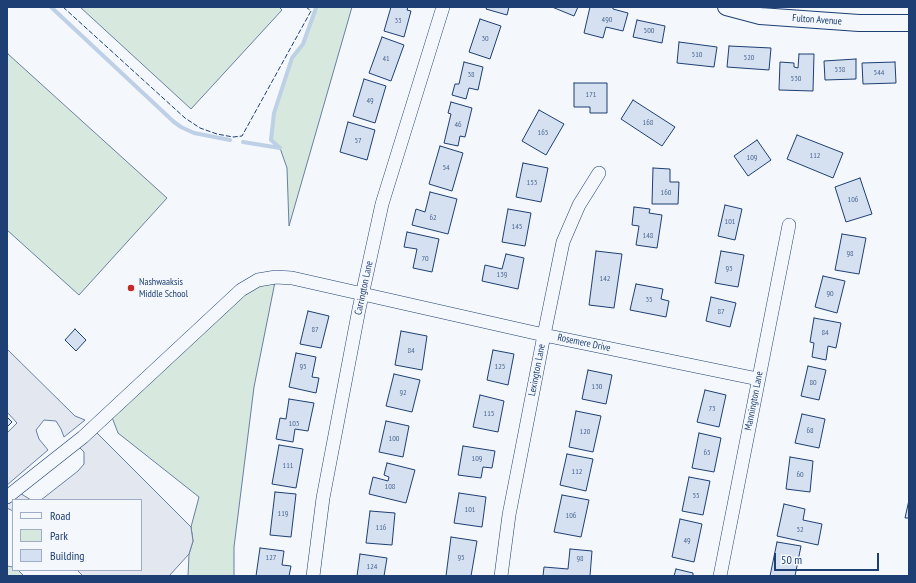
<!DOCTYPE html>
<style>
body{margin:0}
#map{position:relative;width:916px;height:583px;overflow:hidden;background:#f4f7fb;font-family:"PT Sans Narrow",sans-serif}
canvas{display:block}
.frame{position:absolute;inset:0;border:8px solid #1d3f73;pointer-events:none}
.legend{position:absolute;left:12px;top:499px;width:130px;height:72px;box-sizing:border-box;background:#f4f7fb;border:1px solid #9eadc5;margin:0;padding:5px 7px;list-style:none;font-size:12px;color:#1d3f73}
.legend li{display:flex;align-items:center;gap:8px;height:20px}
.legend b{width:20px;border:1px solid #9eadc5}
.scale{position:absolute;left:774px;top:553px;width:105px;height:18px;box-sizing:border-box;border:2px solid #1d3f73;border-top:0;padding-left:5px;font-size:12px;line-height:14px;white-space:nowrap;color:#1d3f73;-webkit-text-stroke:3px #f4f7fb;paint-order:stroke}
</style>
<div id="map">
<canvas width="916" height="583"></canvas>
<div class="frame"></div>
<ul class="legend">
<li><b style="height:5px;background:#f4f7fb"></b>Road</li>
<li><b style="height:11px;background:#d7e8df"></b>Park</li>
<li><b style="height:11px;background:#d5e0f0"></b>Building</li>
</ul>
<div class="scale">50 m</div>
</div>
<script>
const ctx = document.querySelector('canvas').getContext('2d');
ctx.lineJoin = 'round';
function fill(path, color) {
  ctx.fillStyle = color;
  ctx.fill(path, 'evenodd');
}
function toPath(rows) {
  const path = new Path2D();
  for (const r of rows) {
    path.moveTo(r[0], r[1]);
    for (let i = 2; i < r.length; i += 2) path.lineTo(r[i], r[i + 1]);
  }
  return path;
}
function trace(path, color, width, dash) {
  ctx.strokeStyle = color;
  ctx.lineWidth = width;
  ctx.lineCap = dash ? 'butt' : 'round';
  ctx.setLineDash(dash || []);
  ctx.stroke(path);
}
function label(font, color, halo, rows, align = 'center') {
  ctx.font = font + ' "PT Sans Narrow",sans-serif';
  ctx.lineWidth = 3;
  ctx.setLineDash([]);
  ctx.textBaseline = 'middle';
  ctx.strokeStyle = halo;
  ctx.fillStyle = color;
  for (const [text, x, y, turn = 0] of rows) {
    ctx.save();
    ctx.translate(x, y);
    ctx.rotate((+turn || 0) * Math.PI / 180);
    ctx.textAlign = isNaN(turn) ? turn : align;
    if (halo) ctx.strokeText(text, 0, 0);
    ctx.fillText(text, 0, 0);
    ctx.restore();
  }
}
const green = toPath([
 [80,7,279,7,282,10,191,109,80,7],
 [315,7,352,7,289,226,287,168,280,148,271,140,274,113,292,58,303,44,316,8,315,7],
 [8,54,167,198,79,295,7,230,7,55,8,54],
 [276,277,254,387,234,547,234,576,188,576,189,554,193,541,191,527,199,497,118,433,110,412,241,290,276,277],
 [7,566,13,567,13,570,18,570,24,576,7,576,7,566]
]);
const parking = toPath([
 [7,349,75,416,85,420,64,437,61,429,56,421,44,420,36,430,39,439,48,450,7,485,7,433,17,423,7,412,7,349],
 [92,428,191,527,193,541,189,554,169,576,83,576,77,570,141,570,141,500,41,500,78,471,84,464,84,452,75,443,92,428],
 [15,490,31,500,13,500,13,511,7,508,7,497,15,490]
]);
const stream = toPath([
 [51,7,174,122,181,127,194,133,230,140],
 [243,142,280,148],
 [280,148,271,140,274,113,292,58,303,44,316,8,315,7]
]);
const building = toPath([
 [391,7,408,7,407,10,411,11,404,37,384,31,391,7],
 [487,7,509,7,507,15,486,9,487,7],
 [552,7,578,7,574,16,552,7],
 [590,7,613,7,613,9,628,13,623,31,606,27,603,38,584,33,590,7],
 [480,19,501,26,490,59,469,52,480,19],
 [637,20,665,26,662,43,633,37,637,20],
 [382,37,404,45,391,81,369,73,382,37],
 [679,42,717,47,714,67,677,63,679,42],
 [729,46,771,48,769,70,727,67,729,46],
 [799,54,814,54,813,91,779,90,780,62,794,63,794,67,798,68,799,54],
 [856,59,856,79,825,80,824,61,856,59],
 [464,62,483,67,478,90,469,88,466,99,452,95,455,84,459,84,464,62],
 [895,62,896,83,863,84,862,63,895,62],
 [364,79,386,86,375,123,353,116,364,79],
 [574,83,607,83,607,113,590,113,590,107,574,107,574,83],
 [633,100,675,127,662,146,621,119,633,100],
 [451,102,472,108,465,137,460,136,458,146,444,143,451,114,448,113,451,102],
 [539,110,564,124,546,155,522,141,539,110],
 [348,122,375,130,367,160,340,152,348,122],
 [797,135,843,153,833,178,787,159,797,135],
 [757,140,771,160,748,176,734,156,757,140],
 [440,146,463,153,452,191,429,184,440,146],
 [523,163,548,168,541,202,516,197,523,163],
 [653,168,670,169,670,182,679,182,678,204,652,204,653,168],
 [860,178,872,214,846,222,835,187,860,178],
 [430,192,457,199,448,234,412,225,416,209,425,212,430,192],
 [725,205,742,209,735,240,718,236,725,205],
 [634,207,650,209,649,213,662,215,657,248,636,245,639,226,632,225,634,207],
 [508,209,531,213,525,246,502,242,508,209],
 [407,232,439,239,432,272,413,268,417,249,404,247,407,232],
 [842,234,866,238,859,274,835,270,842,234],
 [596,251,622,254,614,308,589,305,596,251],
 [721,251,744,255,738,287,715,283,721,251],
 [506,254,524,258,518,289,482,281,485,265,502,269,506,254],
 [823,276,845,281,837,313,815,307,823,276],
 [636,284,663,289,661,299,669,301,666,317,630,310,636,284],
 [711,297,736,303,730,327,706,321,711,297],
 [308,311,329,316,321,348,300,344,308,311],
 [814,318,841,323,836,348,828,346,826,360,812,357,814,343,810,342,814,318],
 [75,329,86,340,76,351,65,340,75,329],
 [401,331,427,336,422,370,395,365,401,331],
 [493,350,514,354,508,385,487,380,493,350],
 [296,353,316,357,312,377,319,378,316,393,289,387,296,353],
 [808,366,826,370,819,400,801,396,808,366],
 [588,370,612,375,606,404,582,399,588,370],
 [394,374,420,380,412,412,386,406,394,374],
 [705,390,726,395,719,427,697,422,705,390],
 [480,395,504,401,498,432,473,427,480,395],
 [289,399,314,403,308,431,295,429,293,442,276,439,280,418,286,419,289,399],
 [576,411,601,416,593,452,569,447,576,411],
 [802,414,825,419,819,448,795,443,802,414],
 [7,417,12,422,7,427,7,417],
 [386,421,409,426,403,457,379,452,386,421],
 [699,433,721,438,714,472,692,468,699,433],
 [279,445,303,449,296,488,272,484,279,445],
 [463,446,495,451,492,468,483,467,481,478,458,475,463,446],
 [567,454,593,459,586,491,560,485,567,454],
 [790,457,813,461,810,492,786,489,790,457],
 [387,463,415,470,406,503,369,494,373,477,388,481,389,477,384,475,387,463],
 [689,477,710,481,703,515,682,511,689,477],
 [275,492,296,494,291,537,270,535,275,492],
 [459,493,486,497,482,527,454,523,459,493],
 [562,495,589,500,581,537,554,532,562,495],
 [909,500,909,518,905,518,909,500],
 [784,504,805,509,803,520,822,524,818,545,777,536,784,504],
 [370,511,395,513,392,545,366,543,370,511],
 [680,519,702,524,694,562,672,557,680,519],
 [451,537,477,541,471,576,446,576,451,537],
 [777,542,801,546,795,576,770,576,777,542],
 [260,548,284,551,282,565,291,566,289,576,256,576,260,548],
 [570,549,592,551,590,576,543,576,544,567,568,569,570,549],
 [360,554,387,558,384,576,357,576,360,554],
 [676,569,693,573,693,576,674,576,676,569]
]);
const minor = toPath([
 [7,497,83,437,241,290,258,280,276,277,292,278,544,335,758,379],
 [313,576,323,498,359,309,382,204,443,7],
 [501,576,509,515,544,335,563,242,579,205,599,173],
 [720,576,789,225]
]);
const tertiary = toPath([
 [726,7,760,16,859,23,909,23]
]);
const fence = toPath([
 [63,7,185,118,200,128,217,134,233,137,242,136,311,11,306,7]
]);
const markers = [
 [131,288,4,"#c62828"]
];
const numberNames = [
 ["490",607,20],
 ["33",398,21],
 ["500",649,31],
 ["30",485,39],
 ["510",697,55],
 ["520",749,58],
 ["41",386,59],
 ["538",840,70],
 ["544",879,73],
 ["38",471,75],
 ["530",796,79],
 ["171",591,95],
 ["49",370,101],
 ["168",648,123],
 ["46",458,125],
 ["165",543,133],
 ["57",358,141],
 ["112",815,156],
 ["109",752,158],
 ["54",446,168],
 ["153",532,183],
 ["160",666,193],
 ["106",853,200],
 ["62",433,218],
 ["101",730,222],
 ["145",517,227],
 ["148",648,236],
 ["98",850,254],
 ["70",425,259],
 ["93",729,269],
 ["139",502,275],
 ["142",605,279],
 ["90",830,294],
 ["35",649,300],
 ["87",721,312],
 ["87",315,330],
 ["84",825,333],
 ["84",411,351],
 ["95",303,367],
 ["125",500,367],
 ["80",813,383],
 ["130",597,387],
 ["92",403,393],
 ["73",712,409],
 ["115",489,414],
 ["103",294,424],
 ["68",810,431],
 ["120",585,432],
 ["100",394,439],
 ["65",707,453],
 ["109",477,459],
 ["111",288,466],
 ["112",577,472],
 ["60",800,475],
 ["108",390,487],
 ["55",696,496],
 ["101",470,510],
 ["119",283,514],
 ["106",571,516],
 ["116",381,528],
 ["52",800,530],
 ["49",687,541],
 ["127",271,558],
 ["95",461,558],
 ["98",580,559],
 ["124",372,567]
];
const streetNames = [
 ["Fulton Avenue",817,20,4],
 ["Carrington Lane",364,288,-78],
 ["Rosemere Drive",584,343,12],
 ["Lexington Lane",537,370,-79],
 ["Mannington Lane",754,401,-79]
];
const poiNames = [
 ["Nashwaaksis",139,282],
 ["Middle School",139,294]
];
fill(green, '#d7e8df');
trace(green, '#687fa3', 1);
fill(parking, '#e3e8f0');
trace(parking, '#687fa3', 1);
trace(stream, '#bed0e5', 4);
fill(building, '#d5e0f0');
trace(building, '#1d3f73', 1);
trace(minor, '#1d3f73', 14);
trace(tertiary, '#1d3f73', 18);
trace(minor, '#f4f7fb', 13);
trace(tertiary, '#f4f7fb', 16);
trace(fence, '#1d3f73', 1, [5, 2]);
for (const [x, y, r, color] of markers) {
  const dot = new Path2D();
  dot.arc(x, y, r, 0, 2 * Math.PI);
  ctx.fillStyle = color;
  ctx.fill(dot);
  trace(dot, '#f4f7fb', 1.5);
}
label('8px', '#4b6792', null, numberNames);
label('10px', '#1d3f73', '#f4f7fb', streetNames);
label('10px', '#1d3f73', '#f4f7fb', poiNames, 'left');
</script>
